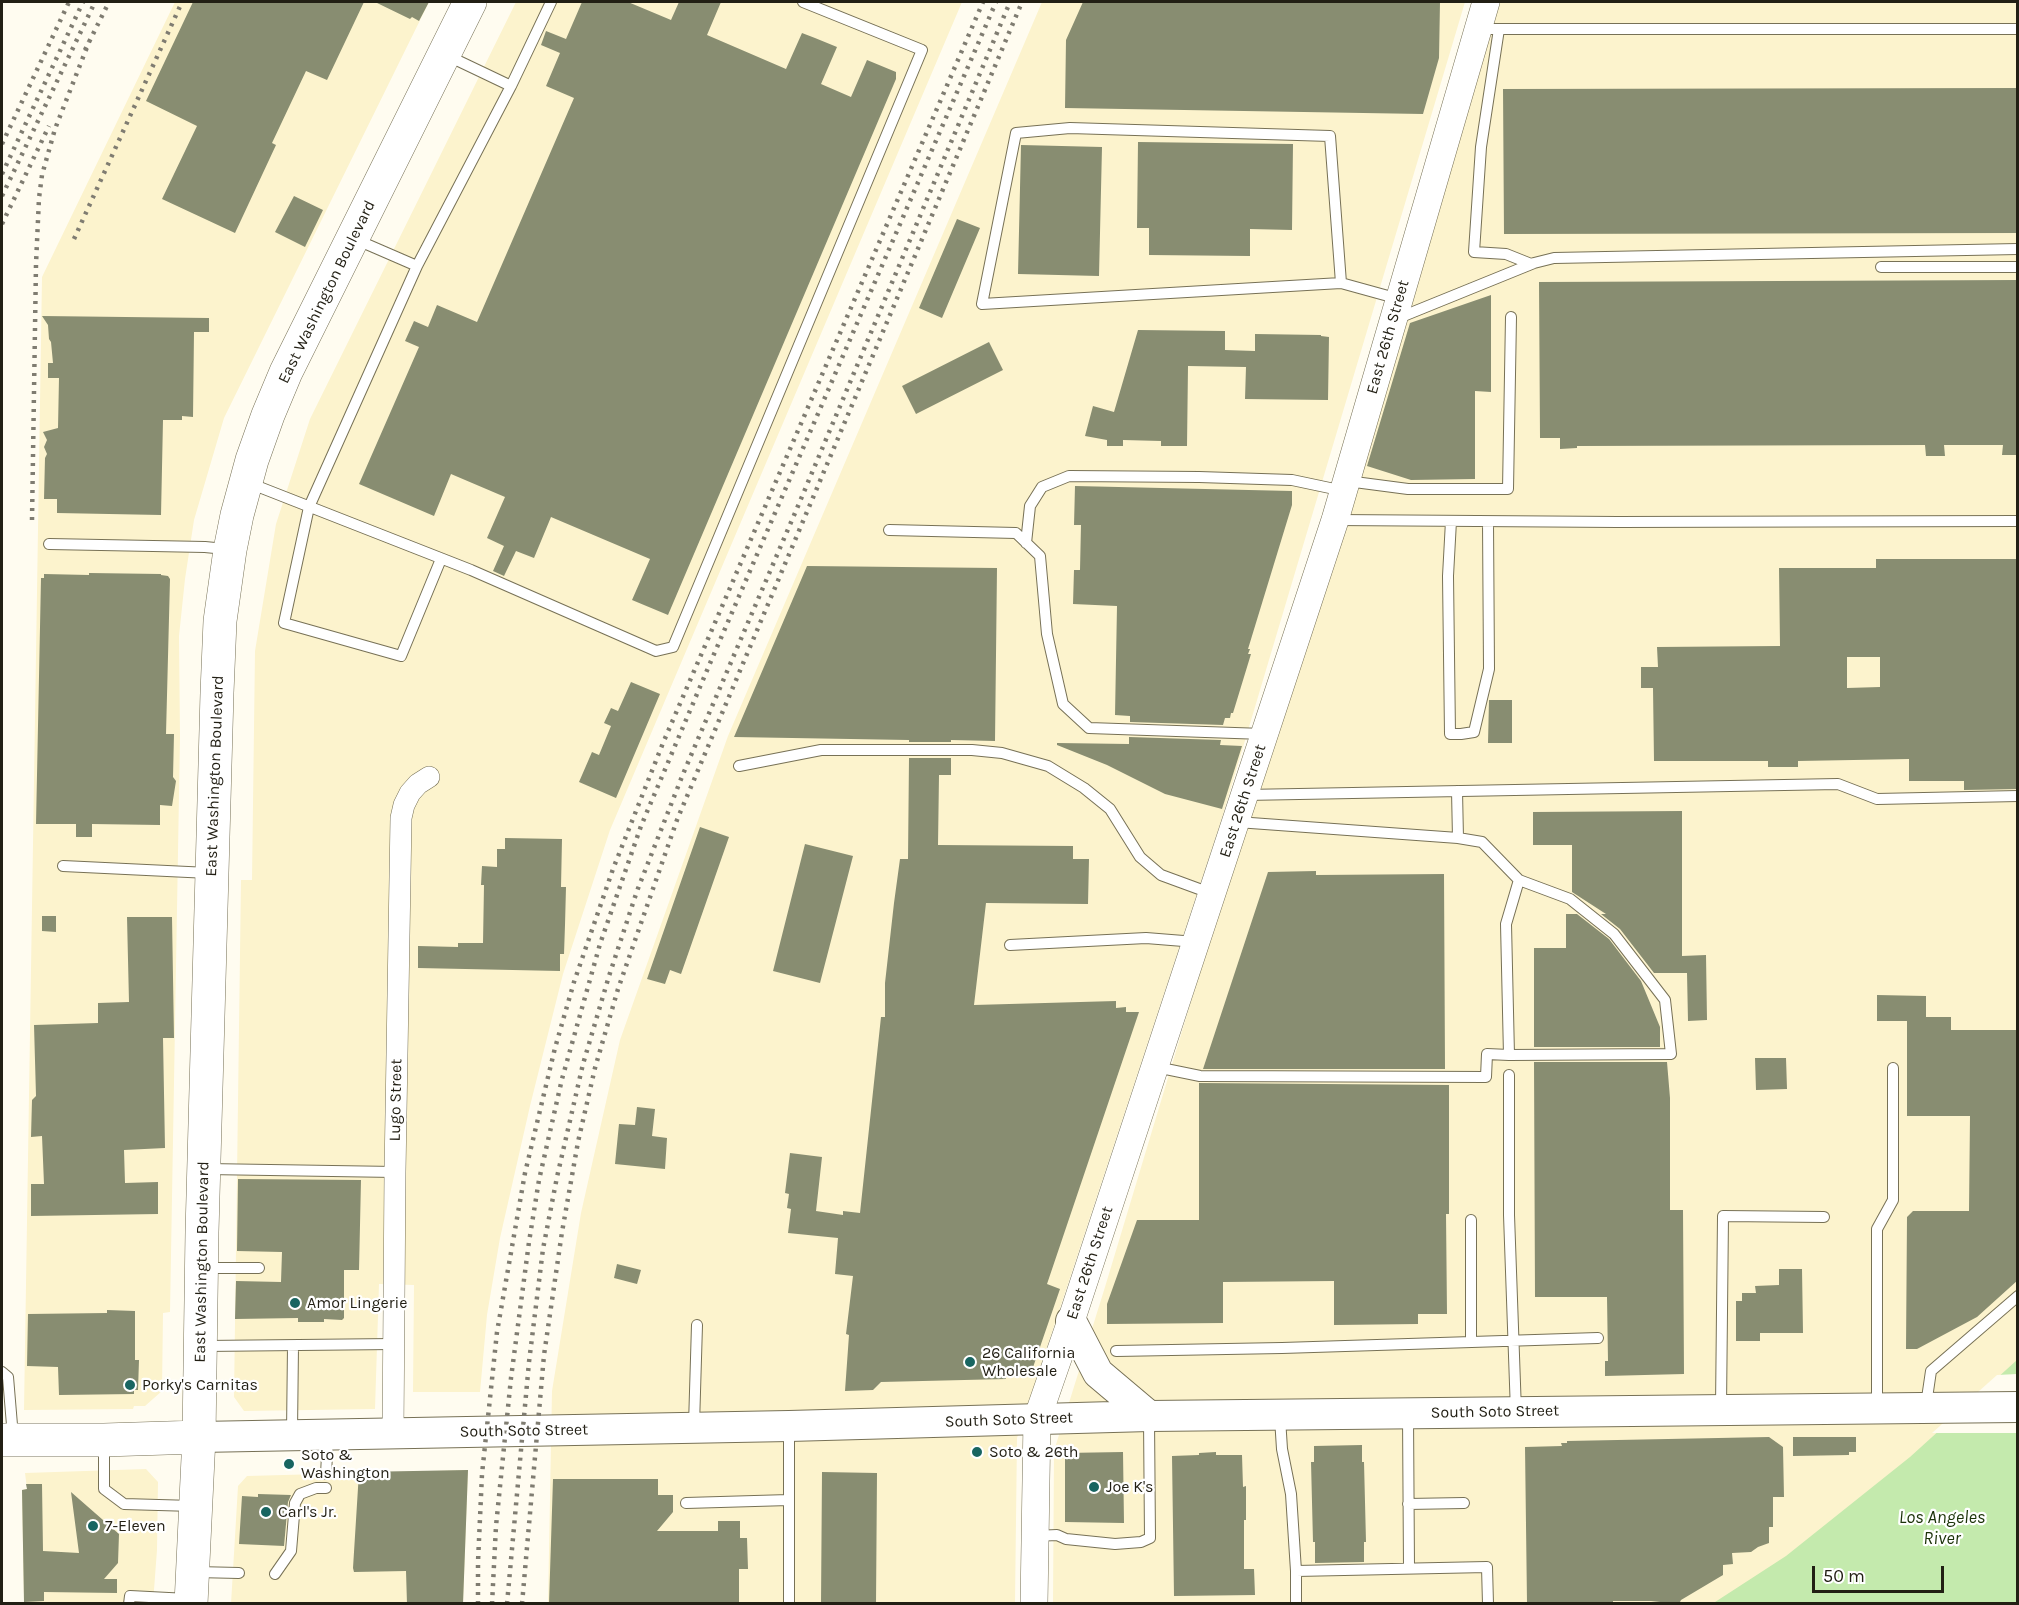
<!DOCTYPE html>
<style>
body{margin:0}
#map{position:relative;width:2019px;height:1605px;overflow:hidden;background:#fffcf0;font-family:Karla,sans-serif}
canvas{display:block}
.frame{position:absolute;inset:0;border:3px solid #221f14;pointer-events:none}
.scale{position:absolute;left:1812px;top:1566px;width:132px;height:27px;box-sizing:border-box;border:3px solid #221f14;border-top:0;padding-left:8px;font-size:18px;line-height:21px;white-space:nowrap;color:#221f14;-webkit-text-stroke:4px #fff;paint-order:stroke}
</style>
<div id="map">
<canvas width="2019" height="1605"></canvas>
<div class="frame"></div>
<div class="scale">50 m</div>
</div>
<script>
const ctx = document.querySelector('canvas').getContext('2d');
ctx.lineJoin = 'round';
function fill(path, color) {
  ctx.fillStyle = color;
  ctx.fill(path, 'evenodd');
}
function toPath(rows) {
  const path = new Path2D();
  for (const r of rows) {
    path.moveTo(r[0], r[1]);
    for (let i = 2; i < r.length; i += 2) path.lineTo(r[i], r[i + 1]);
  }
  return path;
}
function trace(path, color, width, dash) {
  ctx.strokeStyle = color;
  ctx.lineWidth = width;
  ctx.lineCap = dash ? 'butt' : 'round';
  ctx.setLineDash(dash || []);
  ctx.stroke(path);
}
function label(font, color, halo, rows, align = 'center') {
  ctx.font = font + ' Karla,sans-serif';
  ctx.lineWidth = 4.5;
  ctx.setLineDash([]);
  ctx.textBaseline = 'middle';
  ctx.strokeStyle = halo;
  ctx.fillStyle = color;
  for (const [text, x, y, turn = 0] of rows) {
    ctx.save();
    ctx.translate(x, y);
    ctx.rotate((+turn || 0) * Math.PI / 180);
    ctx.textAlign = isNaN(turn) ? turn : align;
    if (halo) ctx.strokeText(text, 0, 0);
    ctx.fillText(text, 0, 0);
    ctx.restore();
  }
}
const built = toPath([
 [175,2,429,2,224,418,194,520,185,579,179,636,180,737,170,1312,163,1313,162,1391,145,1406,134,1406,133,1409,24,1410,42,277],
 [516,2,962,2,610,830,563,974,530,1106,500,1238,487,1315,480,1392,413,1392,414,1285,379,1284,375,1409,244,1411,234,1397,241,880,252,880,255,651,276,524,310,419],
 [1042,2,1465,2,1221,821,1017,1438,1015,1603,548,1604,552,1391,581,1213,620,1040,728,736],
 [1492,2,2017,2,2017,1603,1053,1604,1054,1451,1105,1287],
 [146,1469,158,1482,157,1550,153,1603,24,1603,22,1490,27,1489,25,1473],
 [468,1470,463,1603,231,1604,238,1486,247,1476]
]);
const water = toPath([
 [2017,1360,2017,1603,1712,1604,1786,1556,1910,1457]
]);
const pier = toPath([
 [2017,1374,2017,1433,1932,1433,1997,1375]
]);
const building = toPath([
 [193,2,364,2,327,80,306,71,272,143,276,145,235,233,162,199,197,126,146,101],
 [375,2,429,2,419,21,412,17,410,19],
 [582,2,628,2,671,20,679,2,721,2,707,35,786,69,802,33,815,38,837,47,821,84,851,97,867,60,896,72,896,79,668,615,632,600,650,559,551,517,534,558,516,551,504,576,493,571,504,546,487,538,505,497,451,474,434,516,359,484,419,347,405,341,414,321,428,327,437,305,477,322,574,98,546,86,560,53,541,45,546,31,566,39],
 [1083,2,1440,2,1439,58,1423,114,1065,108,1066,40],
 [2018,88,2018,233,1504,234,1503,89],
 [1138,142,1293,144,1292,230,1250,229,1250,256,1149,255,1149,228,1137,228],
 [1021,145,1102,147,1099,276,1018,274],
 [294,196,323,210,305,247,275,232],
 [957,219,980,228,942,318,919,308],
 [2018,280,2018,455,2002,455,2003,445,1944,445,1945,456,1926,456,1925,445,1577,446,1577,448,1560,449,1560,438,1540,438,1539,282],
 [1491,295,1491,392,1475,391,1475,479,1411,480,1367,466,1410,323],
 [42,316,209,318,209,332,194,332,193,417,182,416,182,420,163,420,161,515,57,513,57,499,44,499,45,458,47,454,44,447,47,440,43,432,58,428,59,378,48,378,48,363,53,363,51,342,49,339,48,325],
 [1138,330,1225,331,1225,350,1255,351,1255,334,1321,335,1321,336,1329,337,1328,400,1245,399,1246,367,1188,366,1187,446,1161,446,1161,441,1123,440,1123,446,1107,446,1107,440,1085,436,1093,406,1114,412],
 [989,342,1003,370,916,414,902,386],
 [1075,486,1292,491,1292,505,1248,649,1250,649,1248,654,1251,654,1233,713,1231,713,1230,718,1225,718,1223,725,1130,722,1130,716,1115,715,1117,606,1073,604,1074,570,1080,570,1081,525,1074,525],
 [1876,559,2018,559,2018,789,1964,790,1964,781,1909,781,1909,759,1798,761,1798,767,1768,767,1768,761,1654,761,1653,688,1641,688,1641,667,1658,667,1657,647,1780,646,1779,568,1876,568],
 [1847,657,1880,657,1880,687,1847,688],
 [807,566,997,568,995,741,951,740,951,742,909,742,909,740,734,737],
 [89,573,161,574,161,575,168,576,170,579,166,734,174,734,173,777,176,781,172,806,160,805,160,825,92,824,92,837,76,837,76,824,36,824,41,578,44,578,44,574,89,575],
 [631,682,660,694,616,798,579,782,592,752,599,755,611,726,604,723,611,708,618,711],
 [1489,700,1512,700,1512,743,1488,743],
 [1129,737,1221,740,1220,745,1242,746,1222,809,1165,794,1107,765,1057,745,1057,743,1129,744],
 [909,758,951,758,951,775,939,775,938,845,1073,846,1073,859,1089,859,1088,904,986,903,974,1005,1116,1001,1116,1008,1126,1007,1126,1012,1139,1012,1047,1284,1060,1289,1030,1376,1005,1377,1006,1379,881,1382,873,1390,845,1391,849,1335,846,1334,853,1276,835,1274,838,1238,788,1233,791,1209,787,1208,789,1194,785,1193,790,1153,822,1157,816,1211,843,1215,843,1211,860,1213,881,1017,885,1017,885,983,894,903,900,859,908,859],
 [1682,811,1682,956,1706,955,1707,1020,1688,1021,1687,973,1654,973,1620,929,1601,914,1606,914,1572,892,1572,845,1533,845,1533,812],
 [700,827,729,837,681,974,670,970,665,984,647,979],
 [505,838,562,839,561,887,566,887,565,925,564,954,560,954,560,971,418,968,418,946,458,947,458,943,483,943,484,885,481,885,482,866,497,867,497,849,505,849],
 [805,844,853,856,820,983,773,971],
 [1316,871,1316,875,1444,874,1445,1069,1203,1069,1268,872],
 [1566,914,1577,914,1609,939,1641,981,1660,1027,1660,1047,1534,1047,1534,948,1566,948],
 [42,916,56,916,56,932,42,931],
 [127,917,172,917,174,1038,163,1038,165,1148,124,1150,125,1183,158,1182,158,1214,31,1216,31,1184,44,1184,42,1136,31,1137,32,1100,36,1096,34,1025,98,1023,98,1003,129,1002],
 [1877,995,1926,996,1926,1017,1951,1017,1951,1030,2018,1030,2018,1280,1977,1317,1917,1349,1906,1349,1907,1217,1913,1211,1969,1211,1970,1116,1907,1116,1907,1021,1877,1021],
 [1755,1058,1786,1058,1787,1089,1756,1090],
 [1534,1062,1667,1062,1670,1098,1670,1210,1683,1210,1684,1374,1605,1376,1605,1361,1608,1361,1607,1297,1535,1297],
 [1199,1083,1449,1085,1449,1214,1446,1214,1447,1314,1418,1314,1418,1324,1334,1325,1334,1281,1223,1282,1223,1323,1107,1324,1107,1304,1137,1220,1199,1220],
 [637,1107,655,1109,652,1136,667,1138,665,1169,615,1164,619,1124,635,1125],
 [238,1179,361,1180,359,1270,344,1270,344,1318,342,1320,324,1319,324,1322,298,1322,298,1318,235,1319,236,1281,281,1282,282,1252,237,1251],
 [617,1264,641,1270,637,1284,614,1278],
 [1779,1269,1802,1269,1803,1333,1760,1333,1760,1341,1736,1341,1736,1301,1742,1301,1742,1293,1756,1293,1755,1286,1779,1285],
 [107,1310,135,1311,135,1360,139,1360,138,1390,134,1390,134,1394,59,1395,58,1367,27,1366,28,1314,107,1313],
 [1769,1437,1783,1447,1784,1497,1773,1497,1773,1527,1769,1527,1769,1543,1758,1547,1751,1552,1732,1553,1733,1564,1723,1565,1723,1575,1681,1600,1679,1604,1651,1601,1613,1601,1613,1604,1527,1603,1525,1447,1562,1446,1561,1443,1567,1443,1567,1441],
 [1793,1437,1856,1437,1856,1452,1849,1452,1849,1455,1793,1456],
 [1362,1445,1362,1462,1364,1462,1366,1542,1364,1542,1364,1562,1315,1563,1315,1542,1313,1542,1311,1462,1314,1462,1314,1446],
 [1123,1452,1124,1523,1065,1522,1065,1453],
 [1216,1452,1216,1455,1242,1455,1243,1487,1246,1486,1246,1520,1244,1520,1244,1569,1254,1569,1255,1595,1174,1596,1172,1456,1199,1455,1199,1453],
 [468,1470,463,1604,407,1604,406,1571,354,1572,353,1568,359,1472],
 [822,1472,877,1473,876,1604,821,1604],
 [553,1479,658,1479,658,1495,673,1495,673,1512,657,1531,718,1531,718,1521,740,1521,740,1538,747,1538,748,1569,739,1569,739,1604,549,1604],
 [26,1484,42,1484,43,1551,79,1553,71,1492,119,1534,118,1563,104,1579,117,1579,117,1593,44,1592,44,1601,24,1602,22,1490,27,1489],
 [258,1494,291,1495,288,1502,284,1546,239,1544,242,1496,258,1497]
]);
const service = toPath([
 [1479,29,2018,29],
 [1499,29,1481,147,1474,252,1506,254,1531,264],
 [446,55,511,86],
 [357,240,417,266],
 [1881,267,2018,267],
 [1341,283,1330,136,1070,128,1016,133,982,304,1341,283,1399,299],
 [1396,319,1534,263,1554,258,2018,249],
 [1347,481,1408,489,1508,489,1511,317],
 [249,483,471,570,656,651,673,647,922,50,803,2],
 [1336,520,1618,522,2018,521],
 [1451,521,1448,576,1450,734,1461,734,1474,732,1489,669,1488,522],
 [889,530,1016,533,1040,556,1047,634,1063,704,1089,728,1264,734],
 [1026,543,1030,506,1042,487,1069,476,1199,477,1292,480,1344,491],
 [49,544,205,547,225,549],
 [441,559,401,656,284,623,309,507,417,266,511,86,551,2],
 [739,766,821,750,972,750,1002,753,1048,766,1084,788,1110,809,1140,857,1161,875,1210,893],
 [1457,791,1458,838,1482,842,1519,880,1570,899,1614,934,1665,1000,1671,1054,1509,1055,1506,924,1519,880],
 [1245,795,1838,784,1877,799,2018,796],
 [1237,822,1458,838],
 [63,866,209,873],
 [1010,945,1146,938,1196,942],
 [1156,1067,1200,1076,1486,1077,1487,1054,1509,1055],
 [1509,1075,1509,1215,1516,1412],
 [207,1169,395,1172],
 [205,1268,259,1268],
 [1471,1342,1471,1220],
 [205,1346,393,1344],
 [1116,1351,1282,1348,1598,1338],
 [2,1372,8,1377,13,1437],
 [1877,1405,1877,1229,1893,1200,1893,1068],
 [1926,1405,1931,1371,2018,1296],
 [1721,1407,1723,1216,1824,1217],
 [1408,1415,1409,1568],
 [1280,1418,1282,1449,1291,1494,1296,1571,1296,1604],
 [694,1425,697,1325],
 [789,1427,789,1604],
 [292,1432,293,1346],
 [104,1444,104,1489,124,1504,193,1506],
 [326,1474,328,1436],
 [686,1503,789,1500],
 [1408,1504,1464,1503],
 [1035,1536,1057,1535,1066,1539,1115,1544,1141,1542,1150,1538,1149,1419],
 [1296,1571,1487,1567,1488,1604],
 [196,1572,239,1573],
 [275,1574,291,1551,295,1503,300,1494,316,1488,326,1488],
 [129,1604,130,1596,188,1599]
]);
const minor = toPath([
 [393,1433,395,1172,401,818,404,805,410,793,418,784,429,777]
]);
const tertiary = toPath([
 [1034,1604,1037,1419,1071,1321,1335,520,1486,2]
]);
const secondary = toPath([
 [1071,1321,1098,1373,1149,1416],
 [199,1437,789,1426,1149,1416,2018,1407]
]);
const primary = toPath([
 [2,1440,104,1440,199,1437],
 [191,1604,199,1437,202,1232,217,693,220,621,230,550,237,515,252,460,268,415,286,372,470,2]
]);
const rail = toPath([
 [85,50,109,2],
 [2,144,69,2],
 [2,174,83,2],
 [2,196,95,2],
 [2,224,49,126],
 [74,239,182,2],
 [32,520,36,264,39,198,42,175,55,129,89,42],
 [478,1604,478,1562,482,1474,497,1332,525,1173,555,1048,574,982,613,869,663,743,983,2],
 [492,1604,496,1526,511,1378,529,1242,539,1180,562,1079,600,944,641,826,711,661,996,2],
 [507,1604,529,1362,543,1249,557,1177,583,1064,609,976,637,891,683,774,798,506,1010,2],
 [522,1604,544,1355,562,1232,578,1142,595,1068,618,989,677,820,1022,2]
]);
const markers = [
 [295,1303,6,"#186561"],
 [970,1362,6,"#186561"],
 [130,1385,6,"#186561"],
 [977,1452,6,"#186561"],
 [289,1464,6,"#186561"],
 [1094,1487,6,"#186561"],
 [266,1512,6,"#186561"],
 [93,1526,6,"#186561"]
];
const streetNames = [
 ["East Washington Boulevard",327,292,-64],
 ["East 26th Street",1388,337,-74],
 ["East Washington Boulevard",215,776,-88],
 ["East 26th Street",1243,801,-72],
 ["Lugo Street",396,1100,-89],
 ["East Washington Boulevard",202,1262,-89],
 ["East 26th Street",1090,1263,-72],
 ["South Soto Street",1495,1412,-1],
 ["South Soto Street",1009,1420,-2],
 ["South Soto Street",524,1431,-1]
];
const poiNames = [
 ["Amor Lingerie",307,1303],
 ["26 California",982,1353],
 ["Wholesale",982,1371],
 ["Porky's Carnitas",142,1385],
 ["Soto & 26th",989,1452],
 ["Soto &",301,1455],
 ["Washington",301,1473],
 ["Joe K's",1106,1487],
 ["Carl's Jr.",278,1512],
 ["7-Eleven",105,1526]
];
const waterNames = [
 ["Los Angeles",1942,1518],
 ["River",1942,1539]
];
fill(built, '#fcf3cd');
fill(water, '#c4eaad');
fill(pier, '#fffcf0');
fill(building, '#888d71');
trace(service, '#777156', 12);
trace(minor, '#777156', 22);
trace(tertiary, '#777156', 28);
trace(secondary, '#777156', 32);
trace(primary, '#777156', 34);
trace(service, '#fff', 10);
trace(minor, '#fff', 21);
trace(tertiary, '#fff', 27);
trace(secondary, '#fff', 30);
trace(primary, '#fff', 33);
trace(rail, '#7f7c71', 4.5, [3, 6]);
for (const [x, y, r, color] of markers) {
  const dot = new Path2D();
  dot.arc(x, y, r, 0, 2 * Math.PI);
  ctx.fillStyle = color;
  ctx.fill(dot);
  trace(dot, '#fff', 2);
}
label('16px', '#221f14', '#fff', streetNames);
label('16px', '#221f14', '#fff', poiNames, 'left');
label('italic 18px', '#1b3208', '#fff', waterNames);
</script>
